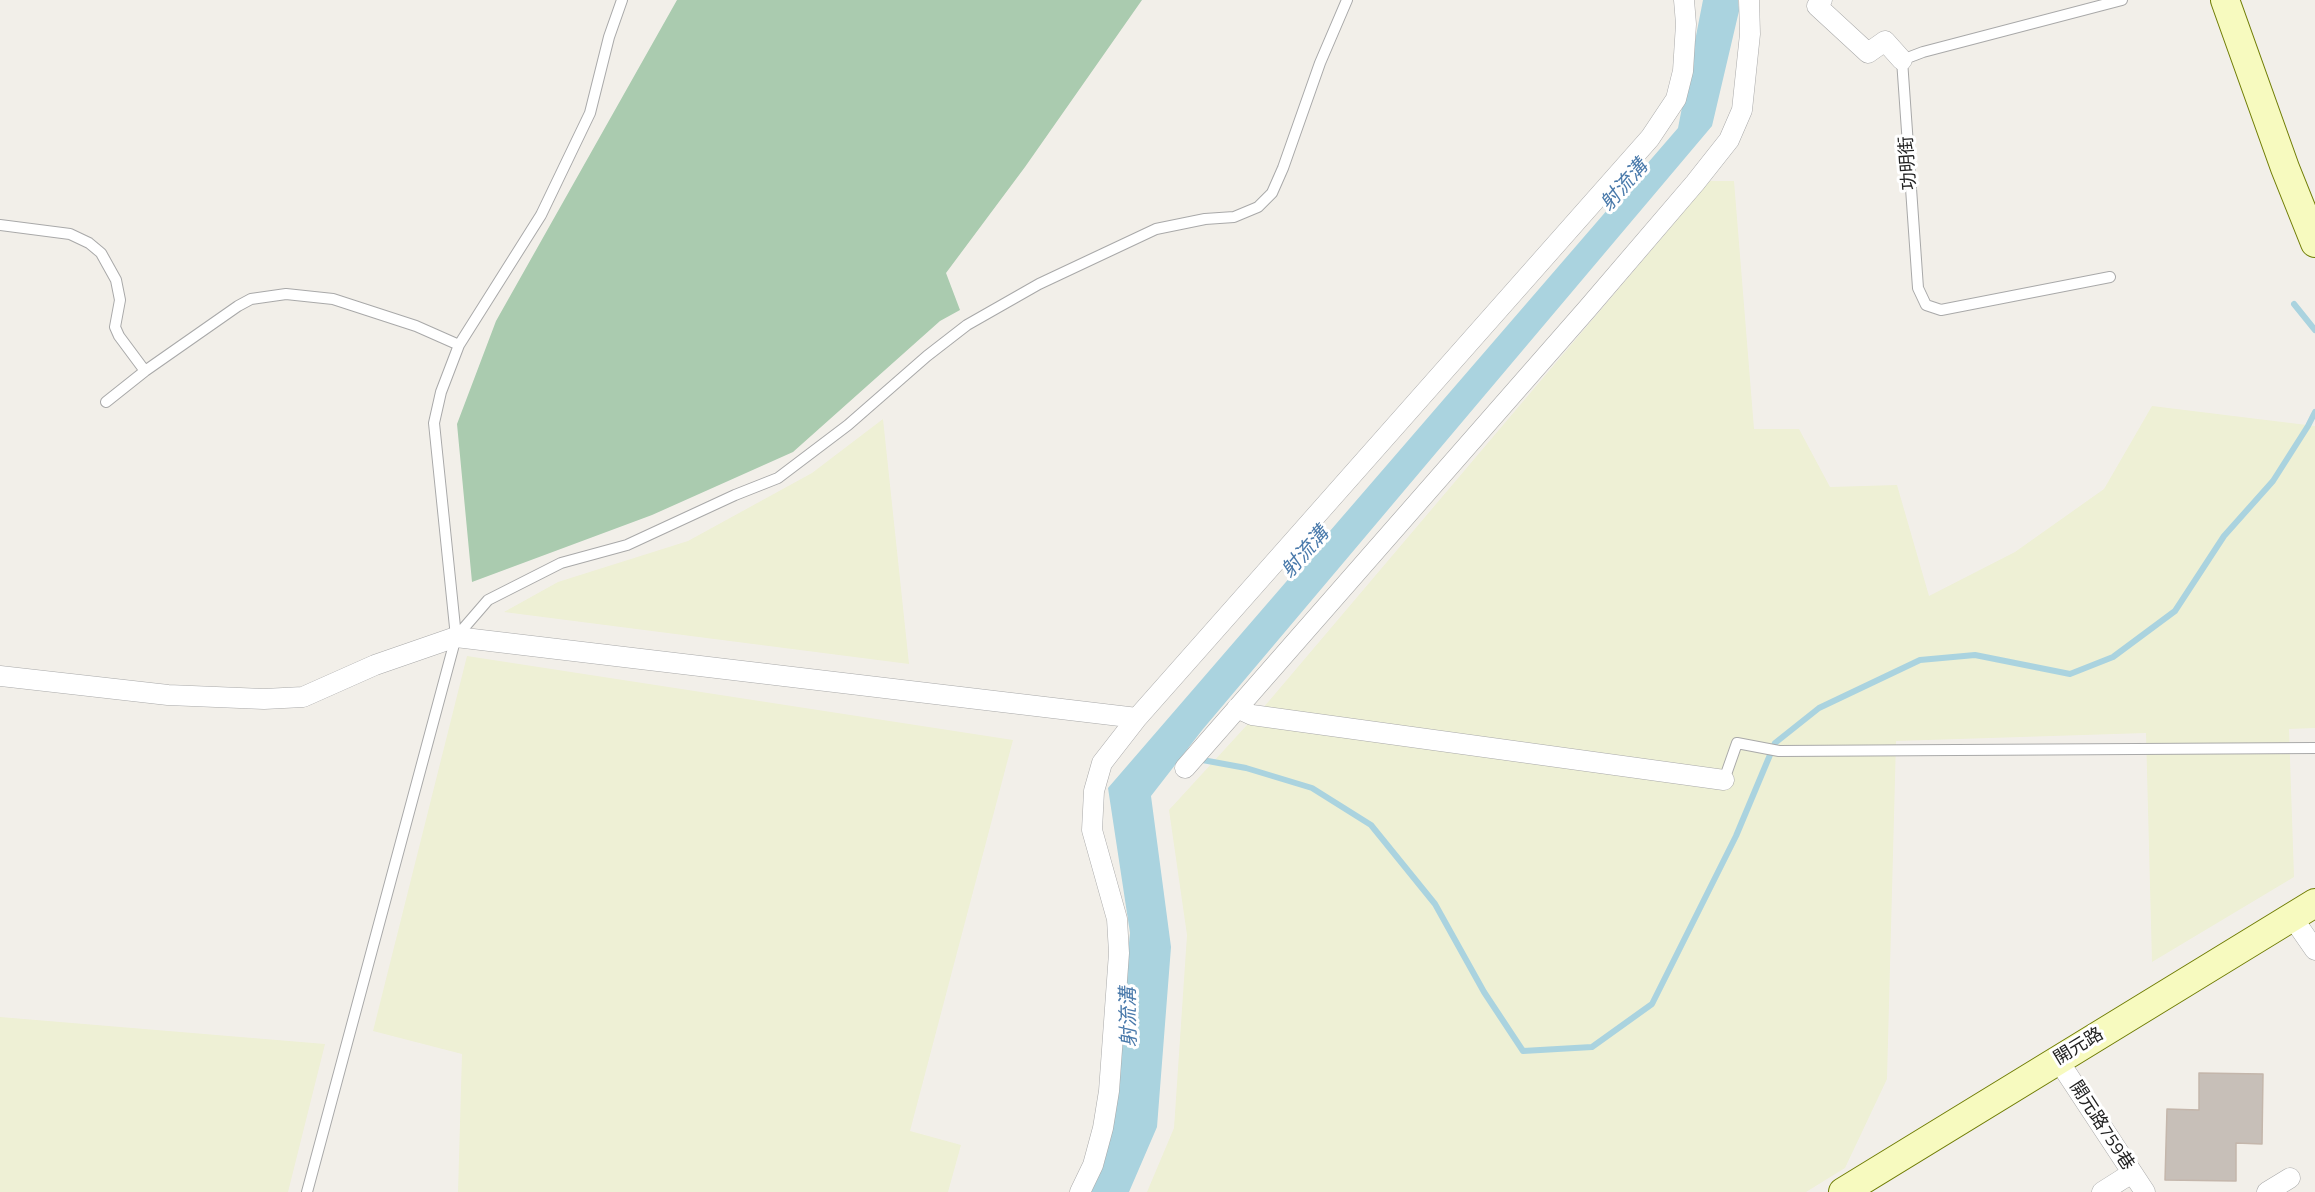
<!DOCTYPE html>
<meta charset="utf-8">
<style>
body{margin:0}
canvas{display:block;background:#f2efe9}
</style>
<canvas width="2315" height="1192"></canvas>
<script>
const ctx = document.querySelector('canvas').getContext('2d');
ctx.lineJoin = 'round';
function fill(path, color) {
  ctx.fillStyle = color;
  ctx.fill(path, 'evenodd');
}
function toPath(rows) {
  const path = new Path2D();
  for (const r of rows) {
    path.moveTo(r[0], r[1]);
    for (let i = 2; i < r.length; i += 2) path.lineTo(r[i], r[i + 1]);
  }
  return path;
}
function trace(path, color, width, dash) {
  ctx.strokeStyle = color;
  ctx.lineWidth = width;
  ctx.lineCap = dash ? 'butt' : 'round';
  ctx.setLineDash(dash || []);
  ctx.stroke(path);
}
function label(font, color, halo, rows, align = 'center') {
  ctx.font = font + ' "Titillium Web","Noto Sans TC",sans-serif';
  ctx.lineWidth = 6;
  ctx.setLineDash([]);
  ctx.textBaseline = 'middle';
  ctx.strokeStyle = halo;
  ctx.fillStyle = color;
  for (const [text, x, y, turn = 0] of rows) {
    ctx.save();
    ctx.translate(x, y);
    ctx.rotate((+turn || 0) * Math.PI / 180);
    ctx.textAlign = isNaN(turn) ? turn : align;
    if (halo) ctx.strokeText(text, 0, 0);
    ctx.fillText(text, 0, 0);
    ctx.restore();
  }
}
const farmland = toPath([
 [1710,181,1734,181,1754,429,1799,429,1830,487,1897,485,1929,596,2015,552,2104,489,2152,406,2315,426,2315,728,2289,729,2294,877,2152,962,2146,733,1896,741,1887,1079,1845,1168,1806,1192,1147,1192,1174,1128,1187,935,1169,810,1269,701],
 [883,419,909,664,504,612,558,582,688,541,812,473],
 [467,656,1013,740,910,1131,961,1145,948,1192,458,1192,462,1054,373,1031],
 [0,1017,325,1044,288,1192,0,1192]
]);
const cemetery = toPath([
 [677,0,1142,0,1025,167,946,273,960,310,940,321,793,452,652,515,472,582,457,424,496,321]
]);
const water = toPath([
 [1703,0,1738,0,1739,11,1712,126,1203,729,1151,796,1171,947,1157,1127,1129,1192,1088,1192,1109,1141,1130,933,1108,788,1678,128]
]);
const stream = toPath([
 [2294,304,2315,330],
 [1197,759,1246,768,1312,788,1371,825,1435,904,1484,992,1523,1051,1592,1047,1652,1004,1736,836,1775,743,1819,708,1920,660,1975,655,2070,674,2113,657,2175,611,2224,536,2273,481,2308,426,2315,412]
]);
const building = toPath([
 [2199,1073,2263,1074,2262,1144,2236,1143,2236,1181,2165,1180,2167,1109,2199,1110,2199,1073]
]);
const lane = toPath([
 [0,225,70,234,89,243,101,253,116,280,120,300,115,327,119,336,145,371,238,306,251,299,286,294,333,299,416,326,459,345],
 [2110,277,1941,310,1926,305,1918,288,1902,60,1923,52,2122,0],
 [106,402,145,371],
 [456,637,488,600,561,563,627,545,735,495,778,478,848,425,927,356,967,325,1039,284,1156,229,1205,219,1234,217,1258,207,1272,193,1283,168,1320,63,1347,0],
 [1724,780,1737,743,1779,751,2315,748],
 [307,1192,456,637,434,423,441,392,459,345,541,215,590,113,609,37,622,0]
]);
const street = toPath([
 [1822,0,1817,6,1868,53,1885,41,1902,60],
 [0,676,168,695,264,699,303,697,375,665,456,637,1137,718],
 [1237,708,1252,715,1724,780],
 [1185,768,1588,308,1695,183,1729,140,1742,110,1750,34,1749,0],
 [2292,917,2315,950],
 [2058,1060,2145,1192],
 [1080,1192,1093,1165,1103,1128,1109,1091,1119,953,1117,919,1092,830,1094,791,1102,763,1137,718,1650,138,1676,99,1683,71,1686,24,1684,0],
 [2102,1192,2132,1173],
 [2267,1192,2290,1178]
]);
const secondary = toPath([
 [2225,0,2285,168,2315,243],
 [1843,1192,2315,903]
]);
const streetNames = [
 ["功明街",1909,163,-94],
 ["開元路",2079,1047,-31],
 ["開元路759巷",2101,1126,57]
];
const waterNames = [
 ["射流溝",1625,186,-49],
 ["射流溝",1306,553,-49],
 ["射流溝",1130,1017,-91]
];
fill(farmland, '#eef0d5');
fill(cemetery, '#aacbaf');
fill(water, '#aad3df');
trace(stream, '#aad3df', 6);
fill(building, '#c7bfb8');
trace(building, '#c4b6ab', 1.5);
trace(lane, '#a9a9a9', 12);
trace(street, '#a9a9a9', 21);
trace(secondary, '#707d05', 30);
trace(lane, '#fff', 10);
trace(street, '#fff', 20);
trace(secondary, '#f7fabf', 28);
label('18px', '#222', '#fff', streetNames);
label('italic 20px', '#4a7aab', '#fff', waterNames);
</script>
